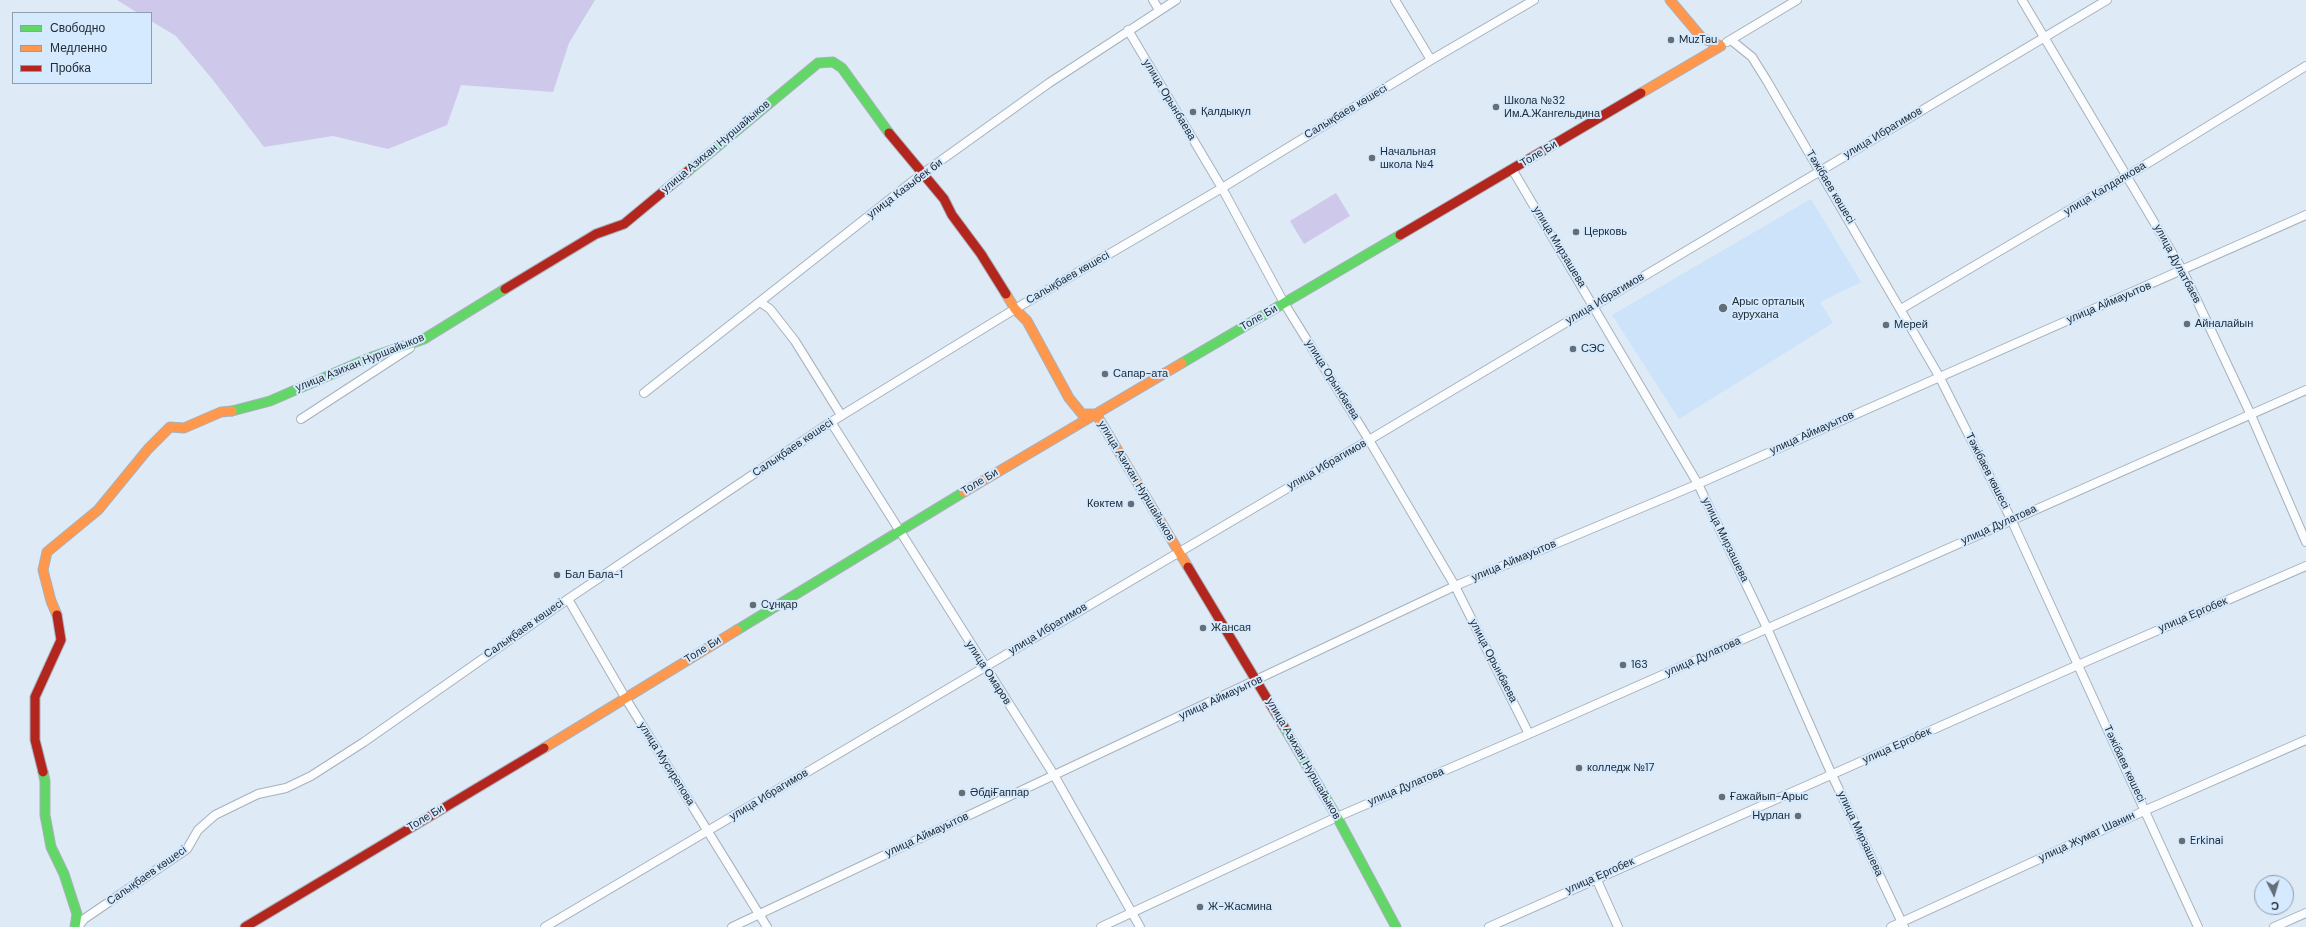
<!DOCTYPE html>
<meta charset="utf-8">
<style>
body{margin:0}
#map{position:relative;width:2306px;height:927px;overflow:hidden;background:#deeaf5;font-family:"DM Sans",sans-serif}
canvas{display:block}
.legend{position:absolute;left:12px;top:12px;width:140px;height:72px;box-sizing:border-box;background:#d5eafe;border:1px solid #8d9eae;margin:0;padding:5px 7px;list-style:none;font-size:12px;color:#222c35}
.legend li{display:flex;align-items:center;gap:8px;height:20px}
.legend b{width:20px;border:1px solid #8d9eae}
.north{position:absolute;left:2254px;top:875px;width:40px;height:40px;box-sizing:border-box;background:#d5eafe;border:1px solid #8d9eae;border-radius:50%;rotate:175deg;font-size:11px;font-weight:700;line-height:16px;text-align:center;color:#222c35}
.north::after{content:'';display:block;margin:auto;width:14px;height:18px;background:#646e78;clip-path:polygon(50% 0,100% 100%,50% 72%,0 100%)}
</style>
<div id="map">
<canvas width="2306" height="927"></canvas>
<ul class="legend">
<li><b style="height:5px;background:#63d668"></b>Свободно</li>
<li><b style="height:5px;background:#ff974d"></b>Медленно</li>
<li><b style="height:5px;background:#b3261e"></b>Пробка</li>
</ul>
<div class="north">С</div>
</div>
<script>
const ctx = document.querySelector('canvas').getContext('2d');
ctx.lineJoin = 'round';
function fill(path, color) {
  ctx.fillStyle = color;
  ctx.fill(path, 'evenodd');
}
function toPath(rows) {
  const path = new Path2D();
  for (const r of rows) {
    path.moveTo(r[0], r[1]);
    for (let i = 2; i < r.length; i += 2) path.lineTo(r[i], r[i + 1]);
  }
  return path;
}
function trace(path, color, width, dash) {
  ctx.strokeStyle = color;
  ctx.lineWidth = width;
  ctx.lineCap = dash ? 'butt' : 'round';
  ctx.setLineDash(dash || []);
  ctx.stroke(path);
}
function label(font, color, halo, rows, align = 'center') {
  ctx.font = font + ' "DM Sans",sans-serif';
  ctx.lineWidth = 4;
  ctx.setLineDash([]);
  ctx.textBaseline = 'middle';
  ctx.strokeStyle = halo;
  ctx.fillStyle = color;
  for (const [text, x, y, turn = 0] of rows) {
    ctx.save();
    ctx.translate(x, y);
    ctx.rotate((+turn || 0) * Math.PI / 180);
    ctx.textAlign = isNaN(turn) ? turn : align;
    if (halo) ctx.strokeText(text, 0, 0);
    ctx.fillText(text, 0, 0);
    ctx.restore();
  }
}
const built = toPath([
 [1811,199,1861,282,1820,302,1833,323,1679,419,1612,315]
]);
const green = toPath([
 [117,0,595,0,569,43,553,92,461,85,447,125,388,149,333,136,264,147,213,80,176,36,151,21,151,13,138,13],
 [1336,193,1350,216,1304,244,1290,221]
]);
const street = toPath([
 [1153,0,1159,10],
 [1395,0,1431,60],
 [2022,0,2183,271,2251,415,2306,542],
 [1128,30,1222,188,1284,303,1369,440,1455,586,1529,734],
 [1731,40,1752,57,1767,81,1939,376,2011,519,2198,927],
 [1727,42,1797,0],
 [1512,169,1698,484,1767,628,1832,775,1904,927],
 [760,302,770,309,795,341,841,415],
 [1901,309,2127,176,2306,66],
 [644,393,922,174,1049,83,1176,0],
 [301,419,410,348],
 [831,422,1054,775,1140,927],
 [568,599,626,699,767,927],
 [1596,878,1618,927],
 [78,927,84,919,187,849,198,830,215,815,258,794,286,788,311,776,364,742,568,599,831,422,1015,309,1222,188,1431,60,1534,0],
 [545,927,1369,440,2107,0],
 [732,927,1455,586,1698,484,2306,215],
 [1101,927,1337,817,1529,734,2306,390],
 [1489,927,2078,665,2306,566],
 [1891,927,2146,810,2306,740],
 [2274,927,2306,913]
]);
const fast = toPath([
 [688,171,818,63,833,62,842,68,889,133],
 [1182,363,1400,235],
 [232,411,270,401,369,358,424,339,505,289],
 [737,630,964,492],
 [1284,727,1337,817,1396,927],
 [43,772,45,781,45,815,51,847,64,874,77,914,75,927]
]);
const slow = toPath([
 [1670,0,1702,38,1721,46],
 [1641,93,1721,46],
 [1006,294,1015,309,1027,321,1069,398,1082,414,1096,414,1188,567],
 [964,492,1182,363],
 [57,615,51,601,43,570,47,552,98,510,148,449,170,427,184,428,221,412,232,411],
 [544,748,737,630]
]);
const jam = toPath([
 [889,133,944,199,952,215,981,254,1006,294],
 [1400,235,1641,93],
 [505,289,596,234,624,224,688,171],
 [1188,567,1284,727],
 [43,772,35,740,35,697,61,640,57,615],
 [245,927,544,748]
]);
const markers = [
 [1671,40,4,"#646e78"],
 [1496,107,4,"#646e78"],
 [1193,112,4,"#646e78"],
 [1372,158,4,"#646e78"],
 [1576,232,4,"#646e78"],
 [1723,308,5,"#646e78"],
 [2187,324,4,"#646e78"],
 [1886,325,4,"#646e78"],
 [1573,349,4,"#646e78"],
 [1105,374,4,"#646e78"],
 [1131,504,4,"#646e78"],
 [557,575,4,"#646e78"],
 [753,605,4,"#646e78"],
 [1203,628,4,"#646e78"],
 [1623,665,4,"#646e78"],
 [1579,768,4,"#646e78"],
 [962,793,4,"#646e78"],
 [1722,797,4,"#646e78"],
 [1798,816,4,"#646e78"],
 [2182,841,4,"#646e78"],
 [1200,907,4,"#646e78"]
];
const poiNames = [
 ["MuzTau",1679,40],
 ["Школа №32",1504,101],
 ["Им.А.Жангельдина",1504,114],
 ["Қалдыкүл",1201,112],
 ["Начальная",1380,152],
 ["школа №4",1380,165],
 ["Церковь",1584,232],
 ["Арыс орталық",1732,302],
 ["аурухана",1732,315],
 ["Айналайын",2195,324],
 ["Мерей",1894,325],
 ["СЭС",1581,349],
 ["Сапар-ата",1113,374],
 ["Көктем",1123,504,"right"],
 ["Бал Бала-1",565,575],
 ["Cұнқар",761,605],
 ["Жансая",1211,628],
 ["163",1631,665],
 ["колледж №17",1587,768],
 ["ӘбдіҒаппар",970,793],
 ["Ғажайып-Арыс",1730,797],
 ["Нұрлан",1790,816,"right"],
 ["Erkinai",2190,841],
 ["Ж-Жасмина",1208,907]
];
const streetNames = [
 ["улица Орынбаева",1169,100,59],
 ["Салықбаев көшесі",1346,112,-31],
 ["улица Ибрагимов",1883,133,-31],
 ["улица Азихан Нуршайыков",716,147,-40],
 ["Толе Би",1539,154,-31],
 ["Тәжібаев көшесі",1830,187,59],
 ["улица Казыбек би",905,189,-37],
 ["улица Калдаякова",2105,189,-31],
 ["улица Мирзашева",1559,247,59],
 ["улица Дулатбаев",2177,264,62],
 ["Салықбаев көшесі",1068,278,-30],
 ["улица Ибрагимов",1605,299,-31],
 ["улица Аймауытов",2109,303,-23],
 ["Толе Би",1259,318,-30],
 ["улица Азихан Нуршайыков",360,363,-22],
 ["улица Орынбаева",1332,380,58],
 ["улица Аймауытов",1812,433,-24],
 ["Салықбаев көшесі",793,448,-34],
 ["улица Ибрагимов",1327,465,-30],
 ["Тәжібаев көшесі",1987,471,63],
 ["улица Азихан Нуршайыков",1136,481,59],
 ["Толе Би",980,482,-31],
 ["улица Дулатова",1999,525,-24],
 ["улица Мирзашева",1725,540,64],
 ["улица Аймауытов",1514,561,-23],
 ["улица Ергобек",2193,615,-23],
 ["Салықбаев көшесі",524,629,-35],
 ["улица Ибрагимов",1048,629,-31],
 ["Толе Би",703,650,-32],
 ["улица Дулатова",1703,657,-24],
 ["улица Орынбаева",1493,661,63],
 ["улица Омаров",988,673,57],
 ["улица Аймауытов",1221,698,-25],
 ["улица Ергобек",1897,746,-24],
 ["улица Азихан Нуршайыков",1303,759,60],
 ["улица Мусирепова",666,764,58],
 ["Тәжібаев көшесі",2124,764,65],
 ["улица Дулатова",1406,787,-23],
 ["улица Ибрагимов",769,795,-31],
 ["Толе Би",426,818,-31],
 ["улица Мирзашева",1860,834,65],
 ["улица Аймауытов",927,835,-25],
 ["улица Жумат Шанин",2087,837,-25],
 ["Салықбаев көшесі",147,876,-35],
 ["улица Ергобек",1600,876,-24]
];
fill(built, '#cde3f9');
fill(green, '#cec8ea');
trace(street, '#a8b1bb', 10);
trace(fast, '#a8b1bb', 11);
trace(slow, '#a8b1bb', 11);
trace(jam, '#a8b1bb', 11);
trace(street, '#fafcfe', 8);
trace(fast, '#63d668', 9);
trace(slow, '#ff974d', 9);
trace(jam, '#b3261e', 9);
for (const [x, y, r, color] of markers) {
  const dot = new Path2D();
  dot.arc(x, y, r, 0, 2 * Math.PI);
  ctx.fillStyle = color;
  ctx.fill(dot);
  trace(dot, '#d5eafe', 1.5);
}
label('11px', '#222c35', '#d5eafe', poiNames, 'left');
label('11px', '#222c35', '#d5eafe', streetNames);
</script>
